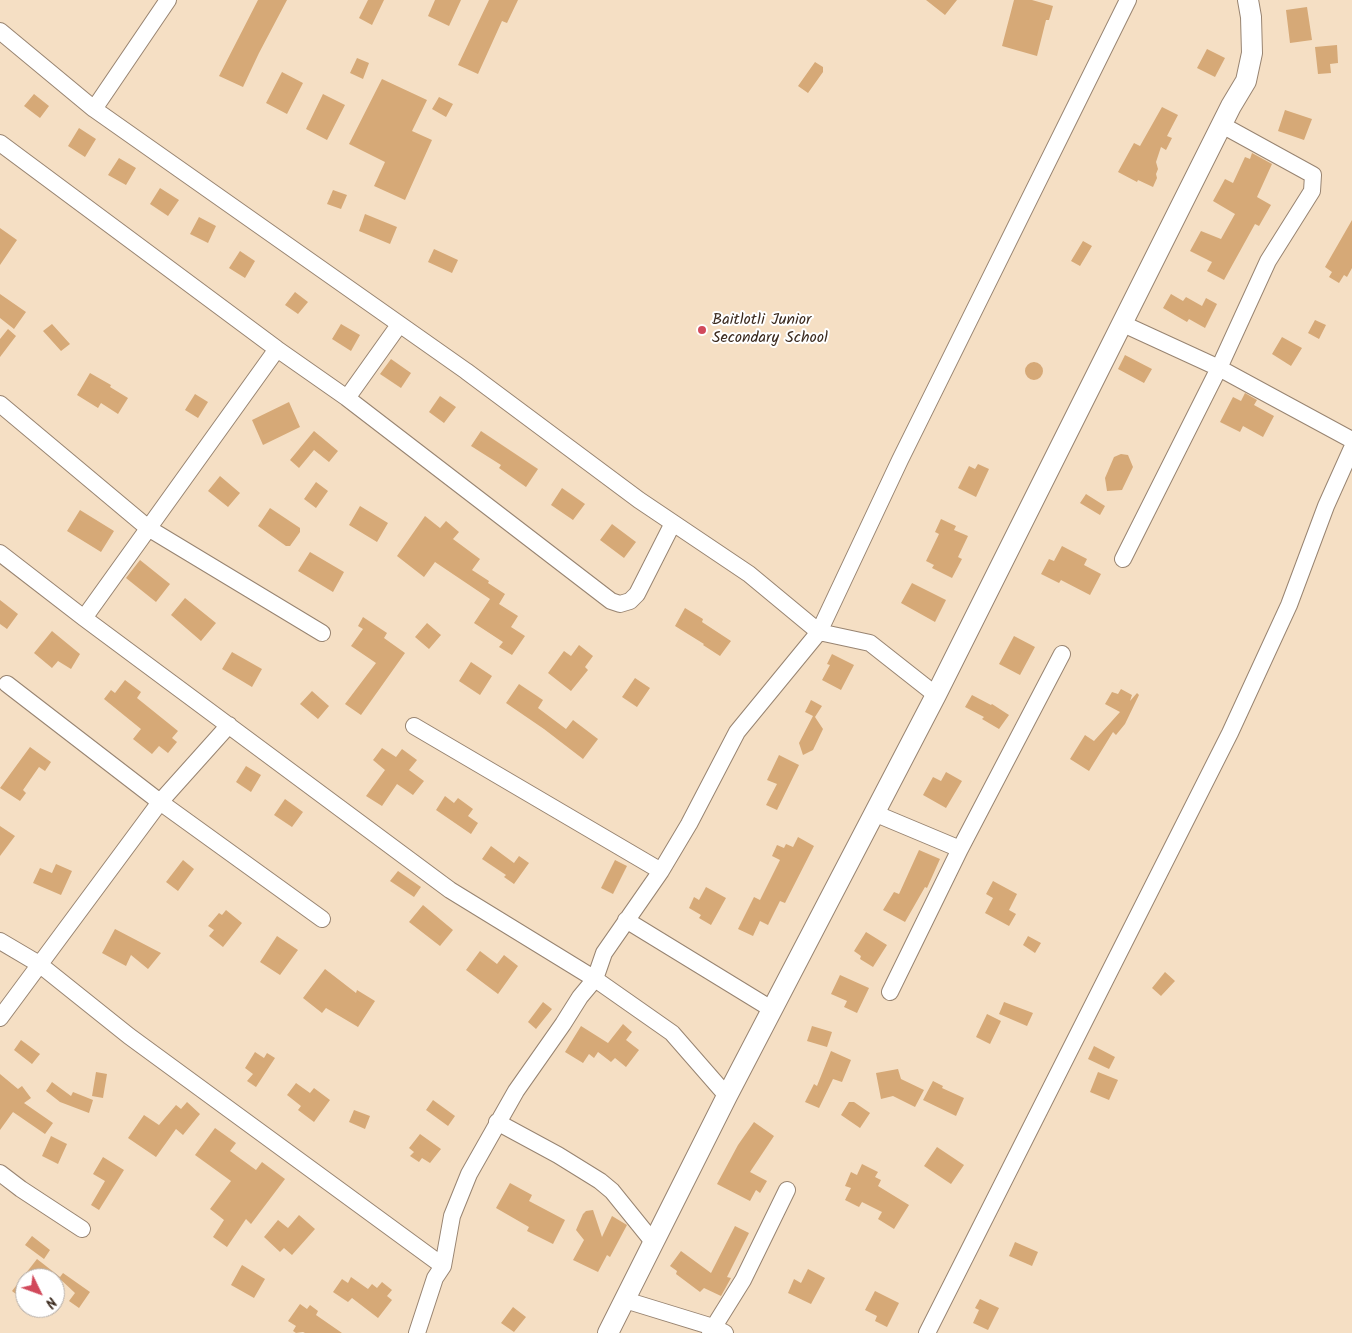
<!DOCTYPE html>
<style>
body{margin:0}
#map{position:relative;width:1352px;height:1333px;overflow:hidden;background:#f5dfc4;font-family:Kalam,sans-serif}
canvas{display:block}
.north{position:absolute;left:15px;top:1268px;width:50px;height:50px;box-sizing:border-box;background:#fff;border:1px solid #b1aaa5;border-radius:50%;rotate:132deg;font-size:14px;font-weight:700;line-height:20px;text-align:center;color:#3b2a1e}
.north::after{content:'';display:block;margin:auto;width:18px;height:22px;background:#d1495b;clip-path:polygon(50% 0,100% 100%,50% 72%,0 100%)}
</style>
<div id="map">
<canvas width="1352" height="1333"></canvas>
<div class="north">N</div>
</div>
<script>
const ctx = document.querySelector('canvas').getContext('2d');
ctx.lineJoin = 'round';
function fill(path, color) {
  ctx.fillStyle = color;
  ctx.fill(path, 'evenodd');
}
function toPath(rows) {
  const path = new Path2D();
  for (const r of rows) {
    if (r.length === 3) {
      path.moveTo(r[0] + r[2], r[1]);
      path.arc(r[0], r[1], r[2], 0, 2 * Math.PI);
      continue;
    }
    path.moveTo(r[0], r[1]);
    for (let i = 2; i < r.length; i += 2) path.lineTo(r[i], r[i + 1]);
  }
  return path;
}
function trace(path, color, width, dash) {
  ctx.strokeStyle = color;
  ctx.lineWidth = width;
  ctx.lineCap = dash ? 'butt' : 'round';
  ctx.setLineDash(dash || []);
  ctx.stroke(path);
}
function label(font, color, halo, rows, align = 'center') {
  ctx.font = font + ' Kalam,sans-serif';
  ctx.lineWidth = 4;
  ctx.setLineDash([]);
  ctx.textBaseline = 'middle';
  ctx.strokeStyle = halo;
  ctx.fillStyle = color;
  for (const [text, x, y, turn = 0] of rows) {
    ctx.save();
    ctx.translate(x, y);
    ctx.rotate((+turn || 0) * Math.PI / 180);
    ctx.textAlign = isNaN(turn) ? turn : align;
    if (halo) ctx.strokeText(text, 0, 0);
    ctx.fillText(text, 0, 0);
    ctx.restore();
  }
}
const building = toPath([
 [258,0,287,0,259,53,243,87,219,76],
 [368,0,384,0,372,25,359,18],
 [435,0,461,0,449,26,428,16],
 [489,0,518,0,507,23,502,21,478,74,458,65],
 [926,0,957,0,945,15],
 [1014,0,1032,0,1053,6,1049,20,1046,20,1037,56,1002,46],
 [1307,7,1312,40,1290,43,1286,10],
 [1337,45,1338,63,1330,64,1331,73,1318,74,1315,47],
 [1207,49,1225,58,1215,77,1197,68],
 [357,58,369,63,363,79,350,73],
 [815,62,823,67,823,72,808,93,798,86],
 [282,72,303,83,287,114,266,103],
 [382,79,427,100,412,131,432,140,405,200,374,186,385,162,349,144],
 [34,94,49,106,40,118,24,106],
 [323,94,345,105,327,140,306,129],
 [439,97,453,104,446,117,432,109],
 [1162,107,1178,115,1167,136,1172,138,1166,150,1161,147,1156,162,1158,169,1156,174,1157,178,1153,187,1138,180,1137,182,1118,172,1134,143,1140,146],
 [1285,110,1312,119,1304,140,1278,131],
 [79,128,96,139,85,157,68,146],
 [1252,153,1272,164,1257,197,1271,205,1259,226,1255,224,1224,280,1207,271,1212,262,1190,251,1201,231,1221,239,1235,214,1213,201,1225,179,1233,183,1245,157,1250,159],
 [119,158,136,168,126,185,108,175],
 [160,188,179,200,168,216,150,204],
 [333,190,347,195,341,209,327,204],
 [365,214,397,227,390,244,359,231],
 [199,217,216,226,208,243,190,234],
 [1352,220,1352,268,1347,277,1344,275,1339,283,1329,277,1332,272,1325,267],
 [0,228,17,240,0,265],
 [1083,241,1092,246,1080,266,1071,261],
 [434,249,458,260,452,273,428,262],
 [240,251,255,261,245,278,229,268],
 [295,292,308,302,298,314,285,305],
 [0,294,26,312,14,329,0,318],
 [1171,294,1183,301,1186,297,1202,306,1206,298,1217,304,1205,328,1189,319,1187,322,1163,308],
 [1315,320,1326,325,1319,339,1308,333],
 [52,324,70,344,61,351,43,331],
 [341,324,360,335,351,351,332,339],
 [8,329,16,336,0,357,0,339],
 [1282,337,1302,348,1291,366,1272,354],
 [1125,355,1152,369,1144,383,1118,369],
 [391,359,411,373,401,388,380,374],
 [1034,371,9],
 [90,373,111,385,110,387,128,398,118,414,101,403,98,408,77,395],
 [1245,393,1257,400,1254,405,1274,416,1263,437,1243,426,1240,432,1220,422,1233,397,1241,401],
 [195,394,208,402,198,418,185,410],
 [440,396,456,407,444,423,429,412],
 [289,402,300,427,263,445,252,420],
 [314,431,338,451,329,462,314,450,299,468,290,460],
 [481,431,538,469,526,487,499,468,501,465,471,446],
 [1121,454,1128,455,1133,467,1122,490,1107,491,1105,478,1114,457],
 [978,464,989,469,976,497,958,488,969,466,975,469],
 [220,476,240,493,228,507,208,491],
 [316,482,328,491,316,508,304,499],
 [562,488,585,504,573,520,551,505],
 [1086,494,1105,506,1100,515,1080,503],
 [360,506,388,523,377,542,349,525],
 [270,508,300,528,300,532,290,546,286,546,258,526],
 [80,510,114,531,101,552,67,531],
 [425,516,440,528,446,521,459,532,453,539,480,559,472,570,489,581,488,583,505,594,499,604,518,616,511,627,525,636,512,655,499,647,503,642,474,623,490,599,435,562,424,577,397,556],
 [941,519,956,526,954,530,968,536,958,557,962,559,952,578,932,568,934,565,926,561,939,534,935,532],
 [612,524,636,542,624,558,600,540],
 [1062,546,1087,559,1084,565,1101,574,1090,595,1061,580,1059,583,1041,574,1049,559,1054,561],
 [310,552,344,572,333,592,298,571],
 [140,560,170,584,156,602,126,578],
 [912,583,946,600,935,622,901,603],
 [185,598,216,623,201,641,171,615],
 [0,600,18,614,7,629,0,624],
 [685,608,703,619,702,622,731,641,720,656,703,645,704,644,675,626],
 [363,617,387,633,384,638,405,653,361,715,345,704,376,663,351,646,363,629,358,626],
 [427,623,441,635,429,649,415,637],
 [52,631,80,654,71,669,58,661,52,668,34,653],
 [1014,636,1035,647,1020,675,999,664],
 [579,645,593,656,585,667,588,670,571,691,548,673,564,651,571,656],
 [232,652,262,669,252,687,222,669],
 [832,654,854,665,841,690,822,680,830,665,827,664],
 [471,662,492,676,480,695,459,681],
 [635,678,650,688,637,707,622,697],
 [125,680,141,692,137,698,178,731,172,738,177,742,168,753,159,746,152,754,133,739,141,729,104,699,111,690,115,693],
 [519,684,543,700,538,708,566,729,573,720,598,739,583,759,544,729,506,703],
 [1121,689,1132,695,1130,701,1137,693,1139,695,1125,724,1116,735,1113,732,1089,771,1070,759,1085,735,1094,741,1120,712,1105,704,1112,692,1118,694],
 [312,691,329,706,318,719,300,704],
 [972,695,991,705,992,704,1009,715,999,729,982,719,984,717,965,707],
 [811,700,822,706,815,717,823,729,813,750,803,755,799,743,813,716,805,712],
 [30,747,51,762,45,771,39,767,23,790,26,793,20,801,0,788],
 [382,748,396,757,402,749,417,760,409,770,424,781,413,795,397,784,382,806,366,796,385,770,373,760],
 [779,755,799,765,777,810,766,805,777,784,767,780],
 [246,766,261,775,251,792,236,782],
 [946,772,962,781,946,808,923,795,933,777,941,781],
 [445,796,454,803,458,798,473,809,468,816,478,823,471,834,436,810],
 [285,799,303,812,292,827,274,815],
 [0,826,15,836,0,856],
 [798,837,814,846,785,903,780,901,768,925,760,921,753,936,738,929,754,897,760,900,780,860,772,856,777,845,784,848,786,844,793,847],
 [491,846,514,863,519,856,529,863,514,884,504,877,506,875,482,859],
 [919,850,940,859,927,888,925,887,905,922,883,910,894,892,899,894],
 [183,860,194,869,178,891,166,882],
 [615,860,627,866,613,894,601,888],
 [56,864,72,871,61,895,33,883,40,868,52,873],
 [398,871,421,887,414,897,390,881],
 [993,881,1017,894,1009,910,1016,914,1009,926,985,913,993,898,986,894],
 [706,887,726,898,711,925,699,918,701,915,689,908,694,897,699,900],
 [423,905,453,930,440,946,409,922],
 [226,910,242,923,223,947,209,936,214,930,208,926,219,913,222,915],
 [115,929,161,953,148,969,131,955,126,966,102,953],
 [866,932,887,945,873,967,860,959,861,956,854,951],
 [277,936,298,950,280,975,260,962],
 [1028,936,1041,943,1035,953,1023,945],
 [480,951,497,964,504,955,518,966,498,994,466,970],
 [325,969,356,993,357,990,375,1001,358,1027,326,1008,322,1013,303,998],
 [1165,972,1175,981,1161,996,1152,988],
 [840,975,869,988,857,1013,844,1007,847,1001,831,994],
 [543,1002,552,1009,536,1029,528,1022],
 [1004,1002,1033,1013,1027,1026,999,1014],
 [987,1014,1001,1021,990,1044,976,1037],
 [623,1024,632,1032,626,1040,639,1050,626,1067,615,1058,611,1062,598,1052,594,1058,589,1054,583,1063,565,1052,581,1026,608,1043],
 [812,1026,832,1032,827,1047,807,1041],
 [21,1040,40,1054,32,1064,14,1050],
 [1094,1046,1115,1057,1109,1069,1088,1059],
 [831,1051,851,1060,842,1082,833,1079,819,1108,805,1102,814,1084,817,1086],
 [255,1052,264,1058,267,1053,275,1058,256,1087,247,1081,253,1074,245,1068],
 [898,1069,901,1079,924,1090,915,1107,893,1096,881,1099,876,1073],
 [96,1072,107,1074,103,1098,92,1096],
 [1098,1072,1118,1080,1109,1100,1090,1092],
 [0,1074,18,1089,22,1086,31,1098,24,1103,53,1123,45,1134,13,1112,0,1130],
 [933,1081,943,1086,942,1088,964,1098,956,1116,923,1100],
 [52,1082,71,1096,73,1092,93,1100,89,1113,60,1102,46,1091],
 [296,1083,310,1093,314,1088,330,1100,314,1122,298,1110,301,1106,287,1095],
 [433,1100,455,1116,448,1126,426,1110],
 [187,1102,200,1114,183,1135,176,1129,156,1157,128,1138,144,1115,159,1125,176,1105,181,1109],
 [849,1102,854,1102,870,1113,860,1128,841,1115],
 [354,1110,370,1116,365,1129,349,1122],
 [754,1122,774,1136,750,1172,767,1181,760,1193,756,1190,750,1201,717,1184,738,1145],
 [215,1128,236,1143,230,1151,256,1170,262,1162,285,1179,251,1224,246,1219,227,1247,213,1237,224,1220,210,1209,231,1181,195,1155],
 [420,1134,441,1149,430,1163,422,1158,419,1162,410,1156,414,1152,409,1148],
 [51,1136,67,1144,58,1164,42,1156],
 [937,1147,964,1165,951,1184,924,1166],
 [103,1157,124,1170,99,1210,91,1205,105,1181,93,1174],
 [862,1164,878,1172,875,1177,881,1180,878,1186,909,1205,894,1229,878,1219,882,1212,862,1202,859,1207,845,1200,851,1188,845,1186,851,1172,857,1175],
 [510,1183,532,1195,529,1201,565,1220,553,1244,527,1231,529,1227,496,1208],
 [593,1210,602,1237,612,1216,627,1225,610,1257,607,1255,598,1272,573,1260,584,1240,576,1230,583,1214,586,1211],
 [299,1215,315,1229,292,1255,284,1248,280,1252,264,1237,278,1220,288,1228],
 [735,1226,749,1233,727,1277,731,1278,721,1296,704,1288,700,1292,676,1274,677,1271,670,1266,681,1251,711,1273],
 [32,1236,50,1250,44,1259,25,1245],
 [1015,1242,1038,1252,1032,1266,1009,1256],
 [37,1259,60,1277,63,1273,90,1292,79,1308,69,1301,75,1293,59,1278,25,1278,25,1301,12,1291],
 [242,1265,265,1279,254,1298,231,1285],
 [808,1269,825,1278,811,1304,788,1293,794,1279,801,1283],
 [351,1277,368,1289,372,1284,377,1288,382,1282,392,1290,387,1296,392,1300,378,1318,352,1298,348,1302,333,1292,342,1279,348,1283],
 [875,1291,899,1303,887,1327,875,1321,877,1316,865,1310],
 [980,1299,999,1308,988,1330,973,1323,979,1310,975,1308],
 [300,1304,307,1309,310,1305,318,1311,316,1315,342,1333,305,1333,303,1332,296,1333,293,1331,296,1326,288,1321],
 [513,1307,526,1317,514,1332,501,1323]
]);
const minor = toPath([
 [0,31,94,109,466,371,639,500,749,574,819,632,870,643,936,695],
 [94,109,168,0],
 [0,143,277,349,347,398],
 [1121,323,1219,368,1352,440],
 [399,325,347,398,611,601,620,604,630,601,637,594,673,523],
 [0,404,148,528,322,633],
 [0,553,84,618,450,890,595,979,672,1033,727,1096],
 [1123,559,1219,368,1268,261,1312,191,1313,175,1222,125],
 [84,618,277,349],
 [7,684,160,802,322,919],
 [414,726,661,871],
 [874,813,960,849],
 [626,920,773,1010],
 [0,941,39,964,129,1036,443,1266],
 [890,992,960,849,1062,654],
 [0,1018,160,802,229,725],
 [497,1122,558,1155,600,1181,612,1191,654,1243],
 [0,1173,21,1189,82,1229],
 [625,1300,713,1327,725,1333],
 [417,1333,435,1278,443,1266,452,1216,469,1174,516,1091,563,1024,580,997,595,979,604,953,661,871,689,824,737,732,819,632,900,460,1128,0],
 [710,1333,743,1280,787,1190],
 [927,1333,1230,733,1289,605,1326,506,1352,448]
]);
const tertiary = toPath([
 [608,1333,727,1096,936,695,1231,106,1246,81,1252,53,1251,17,1248,0]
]);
const markers = [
 [702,330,5,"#d1495b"]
];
const poiNames = [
 ["Baitlotli Junior",712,321],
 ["Secondary School",712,339]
];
fill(building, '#d6a977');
trace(minor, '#988471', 18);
trace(tertiary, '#988471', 22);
trace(minor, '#fff', 16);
trace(tertiary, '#fff', 20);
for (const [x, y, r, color] of markers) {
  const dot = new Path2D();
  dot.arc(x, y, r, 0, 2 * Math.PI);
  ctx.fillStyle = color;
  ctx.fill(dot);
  trace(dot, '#fff', 2);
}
label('16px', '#3b2a1e', '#fff', poiNames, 'left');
</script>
